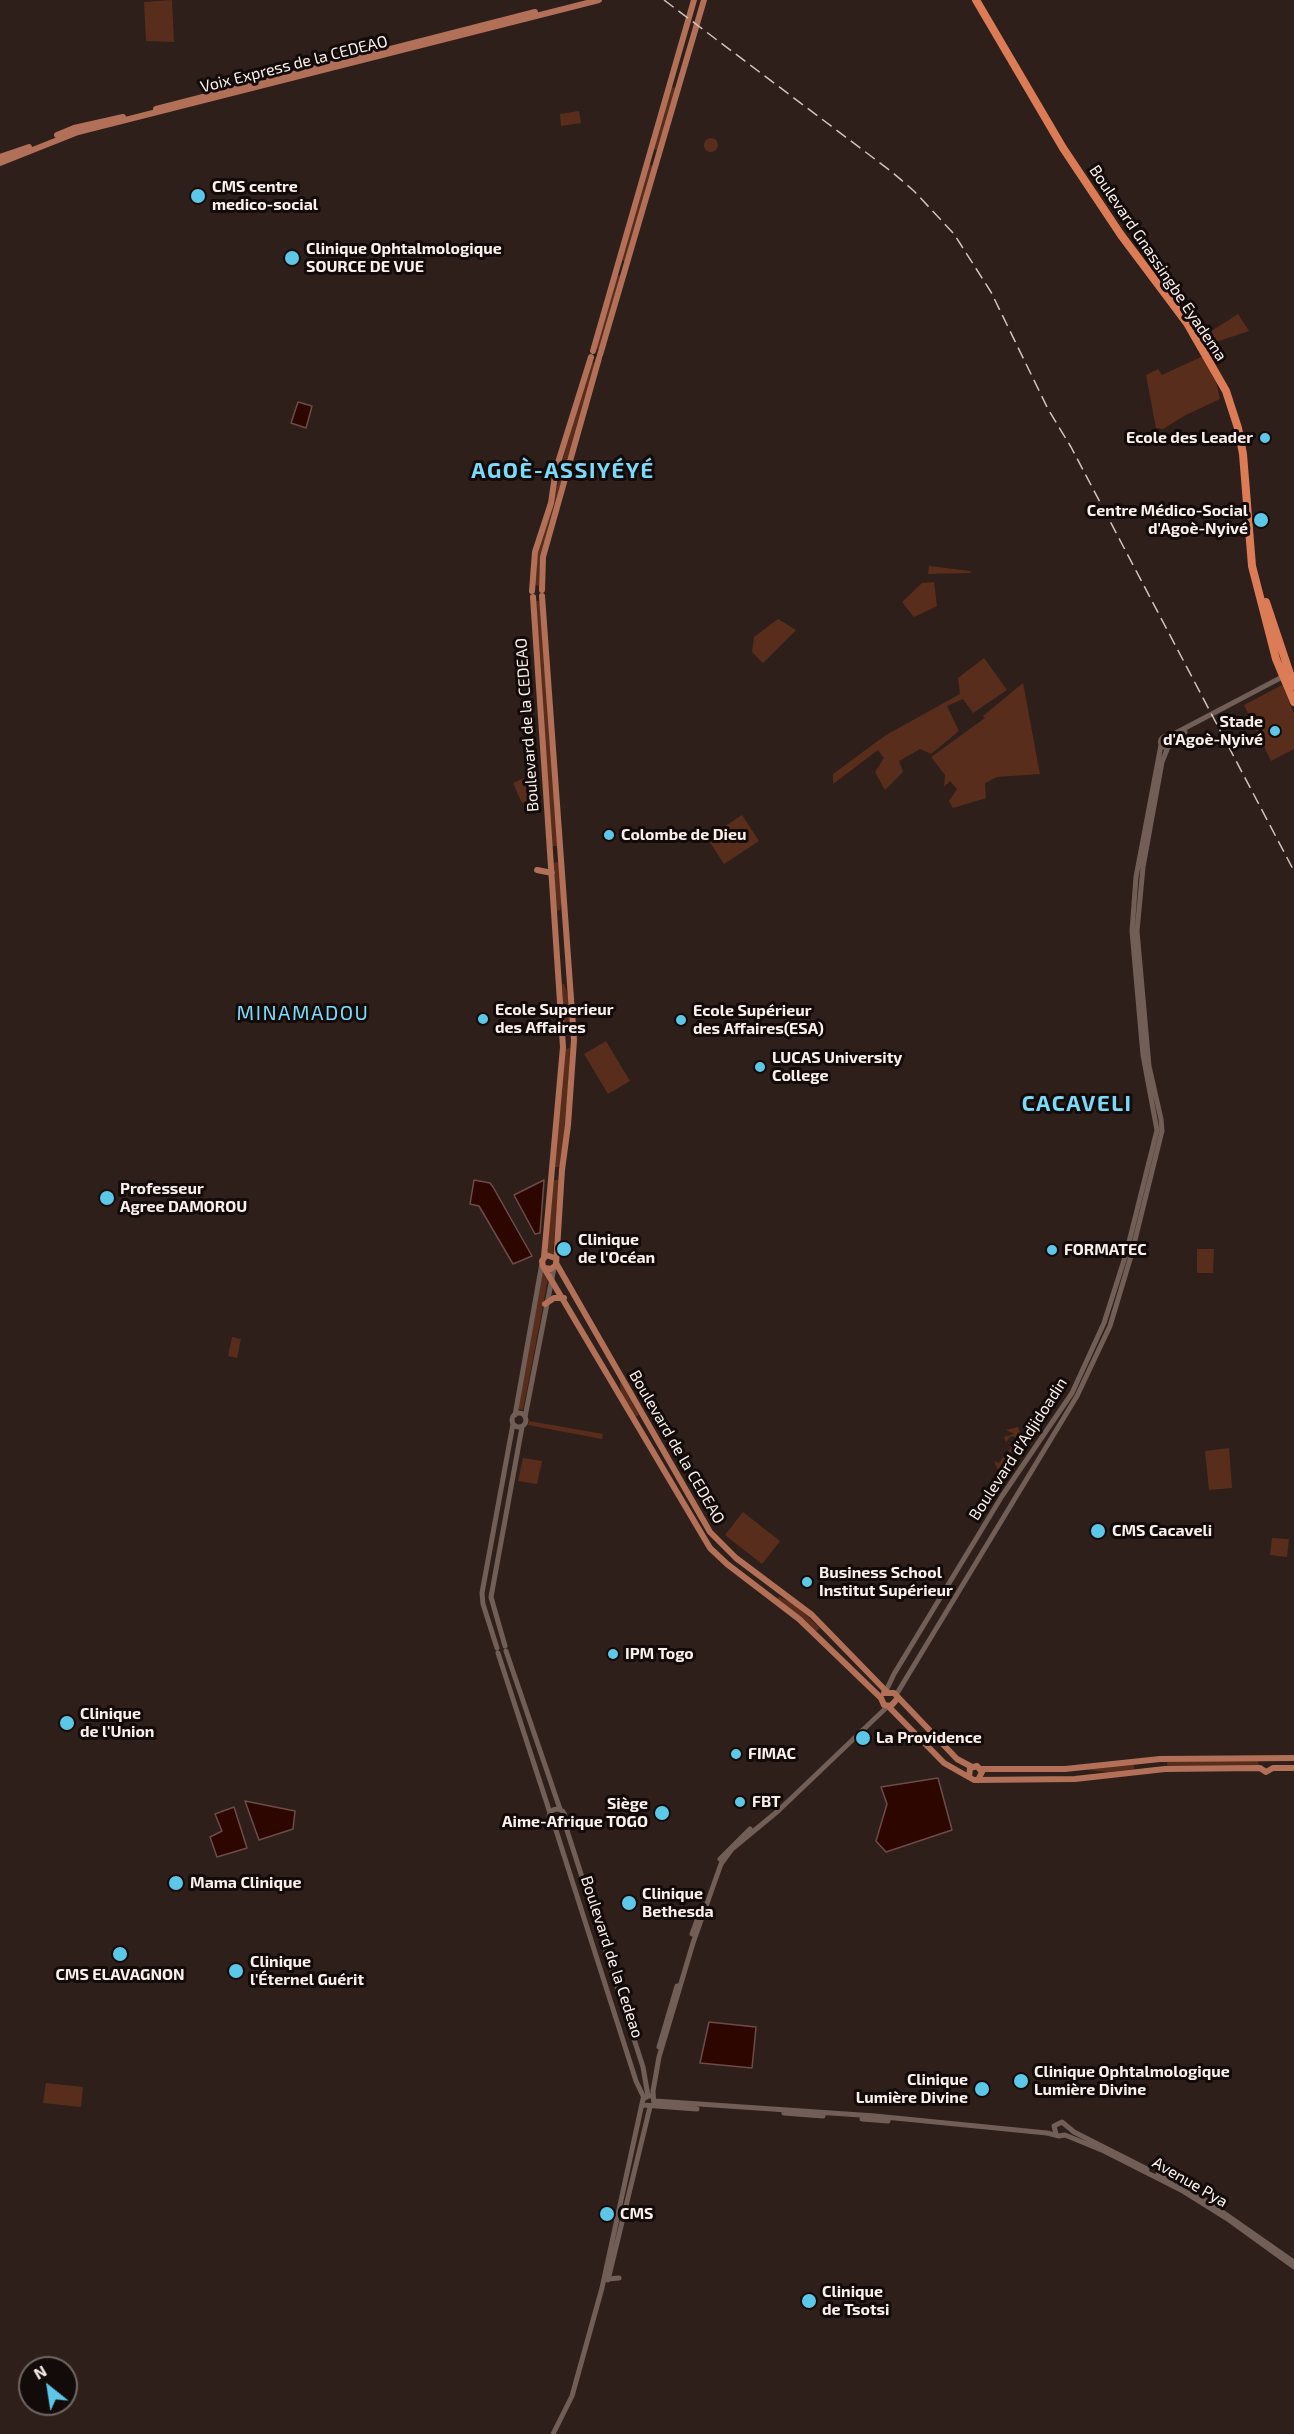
<!DOCTYPE html>
<meta charset="utf-8">
<style>
body{margin:0}
#map{position:relative;width:1294px;height:2434px;overflow:hidden;background:#2f1f1a;font-family:"Exo 2",sans-serif}
canvas{display:block}
.north{position:absolute;left:18px;top:2356px;width:60px;height:60px;box-sizing:border-box;background:#120b09;border:2px solid #6f6764;border-radius:50%;rotate:330deg;font-size:16px;font-weight:700;line-height:24px;text-align:center;color:#fbf0ec}
.north::after{content:'';display:block;margin:auto;width:21px;height:27px;background:#5dc7e8;clip-path:polygon(50% 0,100% 100%,50% 72%,0 100%)}
</style>
<div id="map">
<canvas width="1294" height="2434"></canvas>
<div class="north">N</div>
</div>
<script>
const ctx = document.querySelector('canvas').getContext('2d');
ctx.lineJoin = 'round';
function fill(path, color) {
  ctx.fillStyle = color;
  ctx.fill(path, 'evenodd');
}
function toPath(rows) {
  const path = new Path2D();
  for (const r of rows) {
    if (r.length === 3) {
      path.moveTo(r[0] + r[2], r[1]);
      path.arc(r[0], r[1], r[2], 0, 2 * Math.PI);
      continue;
    }
    path.moveTo(r[0], r[1]);
    for (let i = 2; i < r.length; i += 2) path.lineTo(r[i], r[i + 1]);
  }
  return path;
}
function trace(path, color, width, dash) {
  ctx.strokeStyle = color;
  ctx.lineWidth = width;
  ctx.lineCap = dash ? 'butt' : 'round';
  ctx.setLineDash(dash || []);
  ctx.stroke(path);
}
function label(font, color, halo, rows, align = 'center') {
  ctx.font = font + ' "Exo 2",sans-serif';
  ctx.lineWidth = 6;
  ctx.setLineDash([]);
  ctx.textBaseline = 'middle';
  ctx.strokeStyle = halo;
  ctx.fillStyle = color;
  for (const [text, x, y, turn = 0] of rows) {
    ctx.save();
    ctx.translate(x, y);
    ctx.rotate((+turn || 0) * Math.PI / 180);
    ctx.textAlign = isNaN(turn) ? turn : align;
    if (halo) ctx.strokeText(text, 0, 0);
    ctx.fillText(text, 0, 0);
    ctx.restore();
  }
}
const green = toPath([
 [172,0,174,42,146,41,144,2],
 [671,87,676,88,657,150,653,149],
 [579,111,581,123,561,126,560,114],
 [711,145,7],
 [648,164,653,166,625,261,621,260],
 [617,275,620,276,599,349,595,348],
 [1238,314,1249,331,1210,344,1202,337],
 [1203,356,1216,382,1220,399,1184,416,1163,429,1156,428,1146,375,1158,369,1162,375],
 [591,362,595,363,567,464,562,462],
 [559,479,564,480,540,559,539,586,534,585,534,564],
 [929,566,970,571,971,573,928,574],
 [934,582,937,606,914,617,902,602,922,583],
 [534,601,540,601,558,846,552,846],
 [778,619,796,630,763,663,752,652,754,637],
 [984,658,1007,690,973,713,963,699,947,706,959,731,931,754,920,749,899,761,903,772,885,790,875,772,884,758,878,750,833,784,833,774,886,735,960,694,958,678],
 [1023,683,1040,774,997,777,985,783,986,798,953,808,949,801,957,789,950,781,944,787,945,775,931,757,985,718,983,716],
 [1282,685,1294,713,1294,749,1271,761,1244,705],
 [524,778,534,797,522,803,513,783],
 [742,815,759,841,724,864,707,838],
 [559,862,562,899,560,910,556,911,553,863],
 [562,984,564,984,568,996,571,1033,565,1033],
 [606,1041,630,1081,608,1094,584,1054],
 [570,1048,566,1125,561,1167,555,1167,565,1049],
 [554,1180,559,1180,553,1254,547,1253],
 [1197,1249,1214,1249,1213,1273,1197,1273],
 [543,1270,548,1278,540,1322,523,1410,517,1409],
 [232,1337,241,1339,237,1358,228,1356],
 [620,1381,639,1415,635,1417,621,1393],
 [529,1421,603,1434,602,1439,528,1425],
 [1018,1427,1027,1451,1014,1464,1009,1450,1019,1438,1011,1436,1006,1442,1004,1437,1014,1434,1006,1430],
 [1229,1448,1232,1488,1209,1490,1205,1451],
 [1004,1456,1008,1467,1002,1479,994,1461,999,1463],
 [523,1458,542,1461,537,1484,518,1481],
 [743,1512,780,1541,762,1564,725,1535],
 [1272,1538,1289,1539,1287,1557,1270,1555],
 [779,1597,793,1603,820,1628,815,1632,777,1599],
 [1258,1760,1259,1766,1167,1767,1167,1762],
 [1134,1764,1134,1769,1109,1772,1086,1770],
 [46,2083,83,2087,81,2107,43,2103]
]);
const water = toPath([
 [298,402,312,406,306,428,291,423,298,402],
 [474,1180,490,1183,493,1187,532,1256,513,1264,479,1206,470,1204,474,1180],
 [544,1180,540,1233,535,1234,514,1195,544,1180],
 [938,1778,952,1830,886,1852,876,1841,887,1804,881,1787,938,1778],
 [245,1801,295,1811,293,1829,259,1840,245,1801],
 [234,1807,247,1848,217,1857,210,1837,222,1831,215,1814,234,1807],
 [709,2022,756,2027,752,2068,700,2063,709,2022]
]);
const secondary = toPath([
 [1166,742,5.5],
 [1168,737,1286,675],
 [1171,740,1185,732],
 [519,1420,7],
 [515,1415,542,1263],
 [525,1417,554,1268],
 [505,1646,491,1597,522,1427],
 [497,1648,483,1604,482,1593,513,1424],
 [506,1651,560,1809],
 [498,1653,550,1813],
 [886,1691,894,1674,1002,1496,1072,1393,1104,1323,1126,1254,1157,1130,1143,1055,1132,931,1136,877,1161,745],
 [896,1695,1077,1396,1110,1326,1131,1256,1162,1131,1161,1119,1149,1066,1137,931,1143,867,1162,762,1168,747],
 [557,1817,8],
 [564,1821,643,2067,648,2096],
 [554,1824,636,2081,644,2098],
 [720,1859,750,1829],
 [692,1934,701,1909],
 [659,2047,677,1986],
 [655,2101,875,2116,1047,2133,1059,2136,1065,2135,1104,2151,1181,2190,1229,2220,1294,2267],
 [643,2105,697,2109],
 [654,2105,653,2091,659,2057,693,1943,721,1864,732,1849,778,1811,887,1707],
 [784,2113,823,2116],
 [862,2119,888,2121],
 [1056,2134,1054,2126,1062,2122,1074,2132,1147,2169],
 [1158,2174,1201,2197,1294,2262],
 [608,2279,619,2278],
 [608,2280,650,2107],
 [553,2434,572,2396,602,2288,643,2099,648,2096,653,2096]
]);
const primary = toPath([
 [156,109,535,12],
 [57,135,74,128,123,117],
 [0,157,29,147],
 [0,163,78,132,599,0],
 [593,351,694,0],
 [600,355,704,0],
 [542,590,543,557,599,358],
 [532,591,535,552,551,503,556,469,591,357],
 [542,596,574,1040,568,1125,562,1170],
 [533,597,563,1047,544,1257],
 [537,870,552,873],
 [555,1258,546,1255,542,1261,543,1266,710,1548,727,1564,799,1619,881,1698,884,1705,891,1706,897,1699],
 [556,1263,710,1532,736,1558,812,1615,886,1691],
 [545,1268,551,1269,556,1265,562,1170],
 [545,1304,554,1298,564,1298],
 [884,1693,894,1693,957,1759,972,1767],
 [889,1707,944,1763,974,1780,1075,1779,1165,1769,1260,1768,1266,1772,1273,1768,1294,1768],
 [981,1769,1065,1769,1160,1759,1294,1758],
 [969,1777,970,1768,977,1766,982,1772,978,1780]
]);
const highway = toPath([
 [976,0,1063,148,1121,235,1187,323,1226,391,1238,428,1243,454,1252,566,1276,659,1294,702],
 [1266,602,1294,686]
]);
const rail = toPath([
 [664,0,892,172,914,191,954,234,991,292,1048,409,1071,447,1294,871]
]);
const markers = [
 [198,196,8,"#5dc7e8"],
 [292,258,8,"#5dc7e8"],
 [1265,438,6,"#5dc7e8"],
 [1261,520,8,"#5dc7e8"],
 [1275,731,6,"#5dc7e8"],
 [609,835,6,"#5dc7e8"],
 [483,1019,6,"#5dc7e8"],
 [681,1020,6,"#5dc7e8"],
 [760,1067,6,"#5dc7e8"],
 [107,1198,8,"#5dc7e8"],
 [564,1249,8,"#5dc7e8"],
 [1052,1250,6,"#5dc7e8"],
 [1098,1531,8,"#5dc7e8"],
 [807,1582,6,"#5dc7e8"],
 [613,1654,6,"#5dc7e8"],
 [67,1723,8,"#5dc7e8"],
 [863,1738,8,"#5dc7e8"],
 [736,1754,6,"#5dc7e8"],
 [740,1802,6,"#5dc7e8"],
 [662,1813,8,"#5dc7e8"],
 [176,1883,8,"#5dc7e8"],
 [629,1903,8,"#5dc7e8"],
 [120,1954,8,"#5dc7e8"],
 [236,1971,8,"#5dc7e8"],
 [1021,2081,8,"#5dc7e8"],
 [982,2089,8,"#5dc7e8"],
 [607,2214,8,"#5dc7e8"],
 [809,2301,8,"#5dc7e8"]
];
const streetNames = [
 ["Voix Express de la CEDEAO",294,64,-14],
 ["Boulevard Gnassingbe Eyadema",1158,263,56],
 ["Boulevard de la CEDEAO",527,725,-94],
 ["Boulevard de la CEDEAO",677,1447,60],
 ["Boulevard d'Adjidoadin",1018,1449,-57],
 ["Boulevard de la Cedeao",612,1957,72],
 ["Avenue Pya",1190,2182,30]
];
const poiNames = [
 ["CMS centre",212,187],
 ["medico-social",212,205],
 ["Clinique Ophtalmologique",306,249],
 ["SOURCE DE VUE",306,267],
 ["Ecole des Leader",1253,438,"right"],
 ["Centre Médico-Social",1248,511,"right"],
 ["d'Agoè-Nyivé",1248,529,"right"],
 ["Stade",1263,722,"right"],
 ["d'Agoè-Nyivé",1263,740,"right"],
 ["Colombe de Dieu",621,835],
 ["Ecole Superieur",495,1010],
 ["des Affaires",495,1028],
 ["Ecole Supérieur",693,1011],
 ["des Affaires(ESA)",693,1029],
 ["LUCAS University",772,1058],
 ["College",772,1076],
 ["Professeur",120,1189],
 ["Agree DAMOROU",120,1207],
 ["Clinique",578,1240],
 ["de l'Océan",578,1258],
 ["FORMATEC",1064,1250],
 ["CMS Cacaveli",1112,1531],
 ["Business School",819,1573],
 ["Institut Supérieur",819,1591],
 ["IPM Togo",625,1654],
 ["Clinique",80,1714],
 ["de l'Union",80,1732],
 ["La Providence",876,1738],
 ["FIMAC",748,1754],
 ["FBT",752,1802],
 ["Siège",648,1804,"right"],
 ["Aime-Afrique TOGO",648,1822,"right"],
 ["Mama Clinique",190,1883],
 ["Clinique",642,1894],
 ["Bethesda",642,1912],
 ["Clinique",250,1962],
 ["l'Éternel Guérit",250,1980],
 ["CMS ELAVAGNON",120,1975,"center"],
 ["Clinique Ophtalmologique",1034,2072],
 ["Lumière Divine",1034,2090],
 ["Clinique",968,2080,"right"],
 ["Lumière Divine",968,2098,"right"],
 ["CMS",620,2214],
 ["Clinique",822,2292],
 ["de Tsotsi",822,2310]
];
const quarterNames = [
 ["MINAMADOU",303,1013]
];
const districtNames = [
 ["AGOÈ-ASSIYÉYÉ",563,471],
 ["CACAVELI",1077,1104]
];
fill(green, '#592d1b');
fill(water, '#2d0600');
trace(water, '#6b4c47', 1.5);
trace(secondary, '#715e57', 5);
trace(primary, '#b17057', 6);
trace(highway, '#dc7c57', 8);
trace(rail, '#cfc3be', 1.5, [12, 6]);
for (const [x, y, r, color] of markers) {
  const dot = new Path2D();
  dot.arc(x, y, r, 0, 2 * Math.PI);
  ctx.fillStyle = color;
  ctx.fill(dot);
  trace(dot, '#120b09', 2);
}
label('16px', '#fbf0ec', '#120b09', streetNames);
label('bold 16px', '#fbf0ec', '#120b09', poiNames, 'left');
ctx.letterSpacing = '1.5px';
label('20px', '#7adaf9', '#120b09', quarterNames);
ctx.letterSpacing = '0px';
ctx.letterSpacing = '1.5px';
label('bold 22px', '#7adaf9', '#120b09', districtNames);
ctx.letterSpacing = '0px';
</script>
